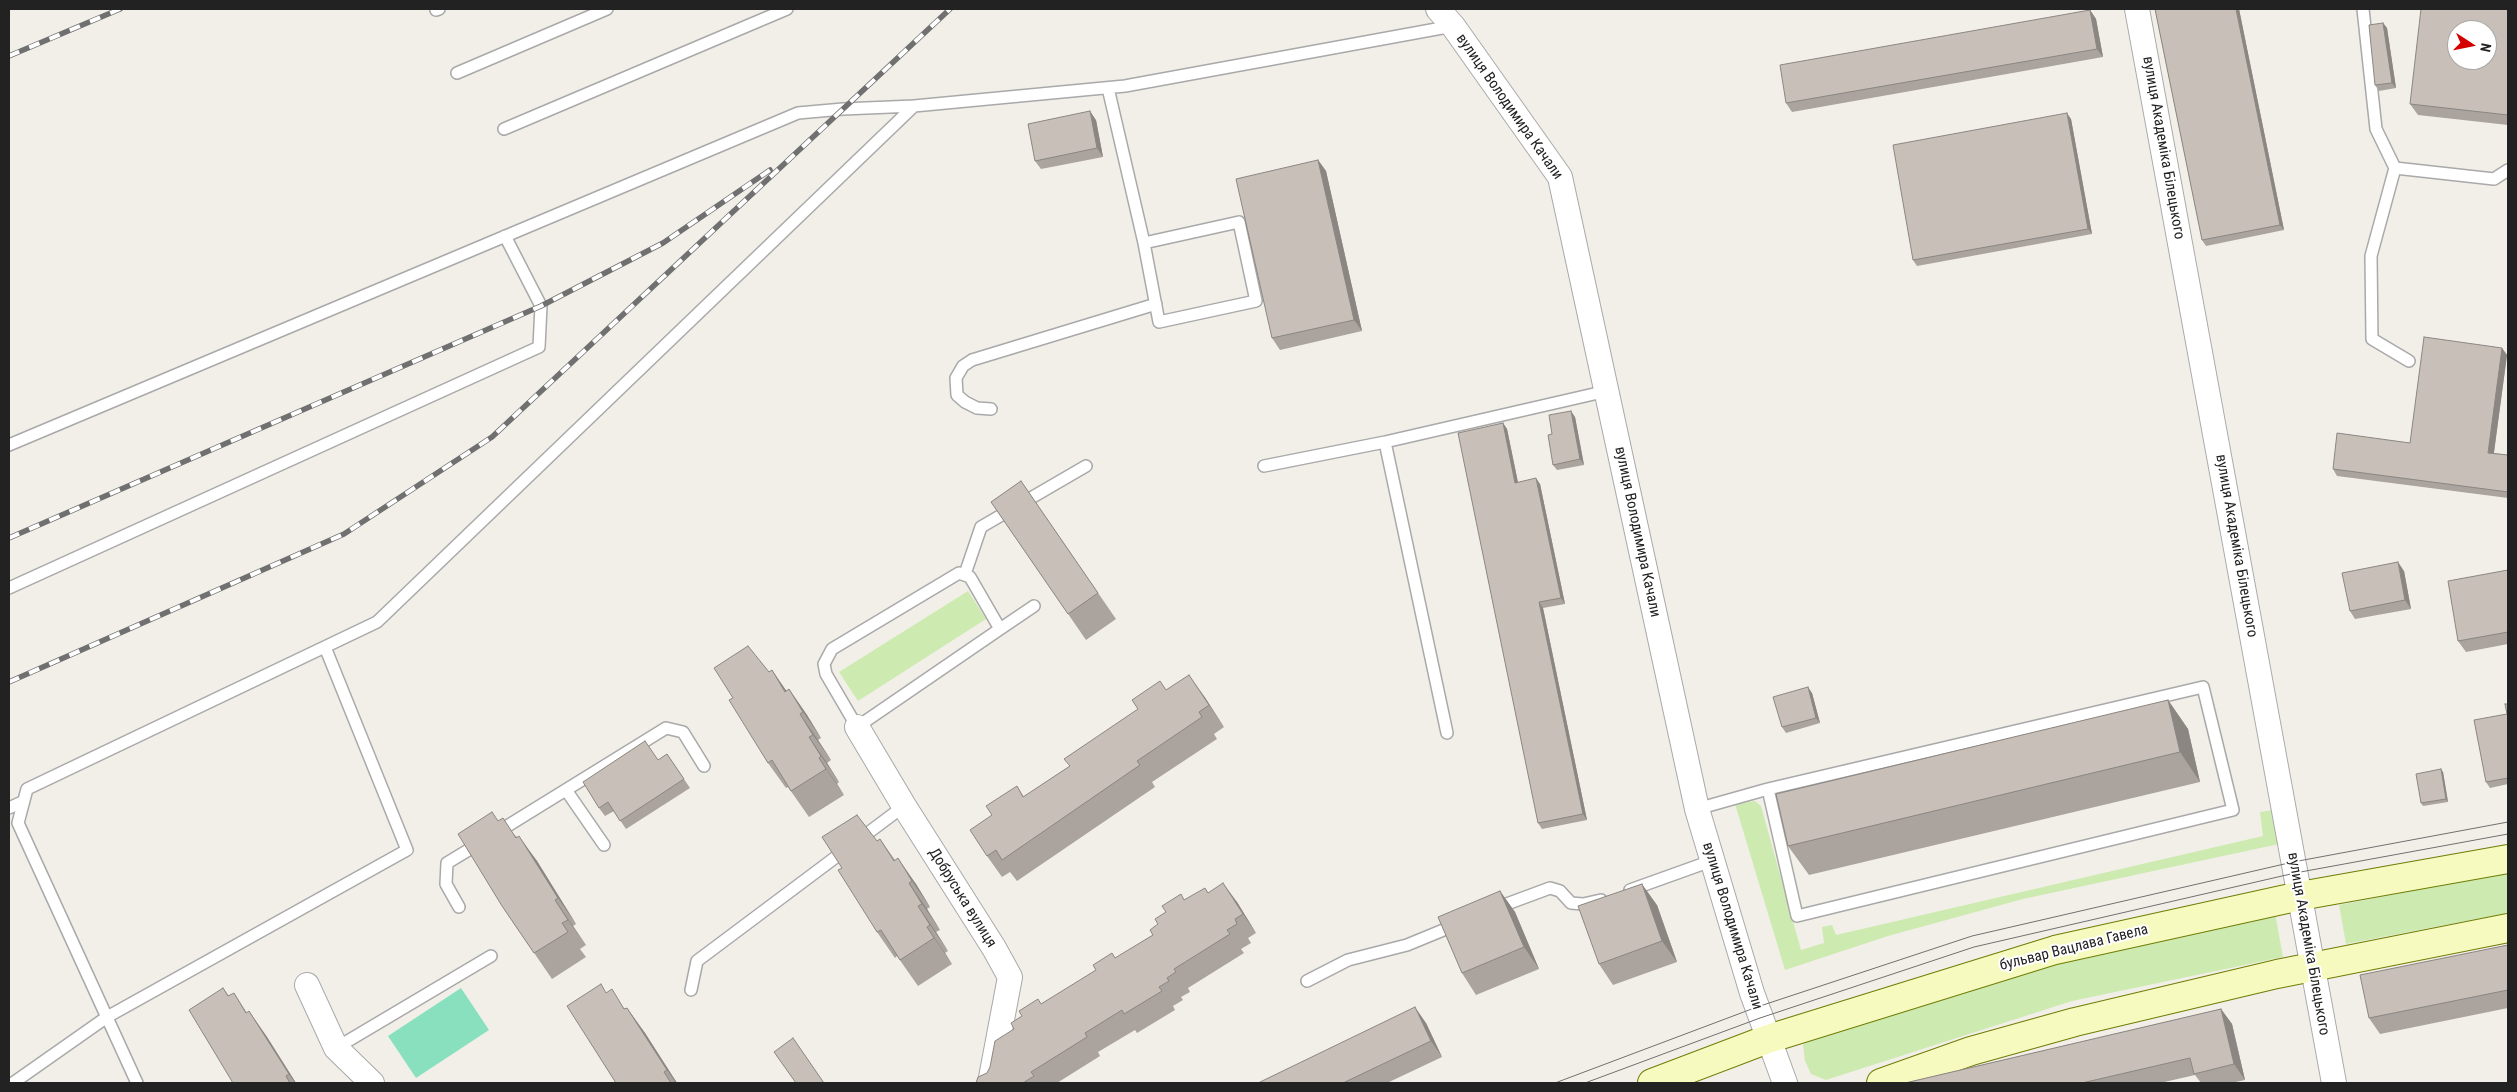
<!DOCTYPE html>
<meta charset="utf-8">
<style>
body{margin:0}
#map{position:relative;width:2517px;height:1092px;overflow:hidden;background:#f2efe9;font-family:"Roboto Condensed",sans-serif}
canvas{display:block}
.frame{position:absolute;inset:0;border:10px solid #222;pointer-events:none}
.north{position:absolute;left:2447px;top:20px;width:50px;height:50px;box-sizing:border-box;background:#fff;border:1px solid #a7a7a7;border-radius:50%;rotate:101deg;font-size:14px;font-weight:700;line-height:20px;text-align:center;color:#222}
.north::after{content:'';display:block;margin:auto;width:18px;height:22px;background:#d40000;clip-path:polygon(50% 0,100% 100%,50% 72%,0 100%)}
</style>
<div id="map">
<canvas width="2517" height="1092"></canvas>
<div class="frame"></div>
<div class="north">N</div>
</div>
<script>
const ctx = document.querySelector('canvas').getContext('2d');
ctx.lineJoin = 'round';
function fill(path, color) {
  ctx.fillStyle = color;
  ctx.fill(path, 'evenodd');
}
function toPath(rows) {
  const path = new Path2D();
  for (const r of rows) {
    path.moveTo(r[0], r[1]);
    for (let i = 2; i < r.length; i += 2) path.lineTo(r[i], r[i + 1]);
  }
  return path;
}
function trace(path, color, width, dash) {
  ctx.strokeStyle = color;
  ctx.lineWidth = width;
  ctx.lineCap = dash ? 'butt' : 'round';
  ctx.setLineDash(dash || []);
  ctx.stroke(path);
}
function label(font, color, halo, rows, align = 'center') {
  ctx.font = font + ' "Roboto Condensed",sans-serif';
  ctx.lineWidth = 4;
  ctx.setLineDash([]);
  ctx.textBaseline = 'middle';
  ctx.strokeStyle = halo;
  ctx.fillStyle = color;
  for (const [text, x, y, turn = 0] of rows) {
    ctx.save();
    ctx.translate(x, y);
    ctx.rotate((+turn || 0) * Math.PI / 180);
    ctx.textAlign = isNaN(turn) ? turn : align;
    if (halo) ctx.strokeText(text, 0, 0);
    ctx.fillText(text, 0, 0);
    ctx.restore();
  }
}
const grass = toPath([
 [968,591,986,619,858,701,839,672],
 [1755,801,1761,806,1801,950,1824,943,1822,927,1832,925,1836,935,2263,836,2260,812,2273,810,2279,844,2023,899,1888,936,1785,970,1735,804],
 [2508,872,2508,913,2346,944,2339,905],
 [2275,913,2283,957,2072,1001,1826,1080,1811,1074,1805,1061,1803,1045,1812,1034,2057,963]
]);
const pitch = toPath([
 [461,988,489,1030,416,1078,388,1036]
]);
const service = toPath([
 [2363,9,2376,129,2395,168,2494,179,2508,170],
 [436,10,439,9],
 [457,73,607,9],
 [1108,88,1144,243,1159,322,1256,301,1239,222,1144,243],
 [504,129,787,9],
 [2395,168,2371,256,2372,339,2409,361],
 [991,409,977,408,965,402,957,395,956,378,963,366,972,360,1156,304],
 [1385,442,1447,733],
 [9,445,798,113,843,109,914,106],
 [1264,466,1385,442,1607,391],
 [965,574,981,527,1086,466],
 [9,588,539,347,541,306,505,236],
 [1000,629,970,577,959,573,832,649,824,664,826,674,857,727,1000,629,1034,606],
 [566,790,604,845],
 [9,808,24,801],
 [1697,809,1768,789,2203,687,2233,810,1797,916,1768,789],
 [496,833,666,728,683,732,704,766],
 [1630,890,1711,861],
 [459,907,446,884,447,863,480,843],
 [1496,908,1550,888,1560,891,1571,903,1583,904,1601,900],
 [1307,981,1348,960,1407,945,1458,924],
 [691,990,697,961,904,806],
 [336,1048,491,956],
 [13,1083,107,1017,407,850,325,647],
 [137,1083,18,823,27,789,377,622,914,106,1125,86,1453,26]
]);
const minor = toPath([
 [1438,9,1453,26,1560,177,1697,809,1752,993,1785,1083],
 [2137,9,2334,1083],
 [857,727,904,806,994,948,1010,977,990,1083],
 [307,985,336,1048,372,1083]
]);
const secondary = toPath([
 [1652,1083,1768,1039,2055,950,2300,896,2508,859],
 [1881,1083,1971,1051,2075,1022,2277,974,2508,928]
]);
const tram = toPath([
 [1555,1083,1757,1007,1972,936,2293,862,2508,822],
 [1585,1083,1760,1018,1974,947,2295,873,2508,834]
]);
const rail = toPath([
 [9,56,120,9],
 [9,538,541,306,663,243,770,170],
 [9,682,344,534,492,437,950,9]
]);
const wall = toPath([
 [2155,9,2239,9,2284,230,2206,246,2202,240],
 [2508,9,2508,125,2418,115,2410,104],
 [2090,10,2096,19,2103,57,1792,112,1786,103],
 [2383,23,2387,28,2396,88,2379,91,2375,85],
 [2071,119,2092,234,1917,266,1913,260],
 [1096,120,1103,157,1041,169,1035,161],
 [1318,160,1326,171,1362,331,1280,350,1272,338],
 [2502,348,2507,355,2494,453,2508,455,2508,498,2337,476,2333,469,2410,443],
 [1575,417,1584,465,1557,470,1553,465,1552,434],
 [1503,423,1507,429,1518,482,1540,484,1565,604,1543,608,1587,820,1542,829,1538,823],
 [1021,481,1116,619,1086,640,991,502],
 [2508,570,2508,644,2466,652,2458,641],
 [2404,571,2411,609,2355,619,2350,611],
 [772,670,786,691,789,689,807,715,821,738,818,740,831,760,827,763,839,782,837,784,844,795,809,817,788,787,786,788,768,763,733,698],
 [1166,690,1204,696,1224,727,1214,734,1217,739,1152,782,1155,787,1017,881,1010,872,1002,877,987,856,992,815,1017,786,1024,797,1070,766],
 [1812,693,1820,723,1786,733,1782,727],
 [2168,700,2188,729,2200,782,1809,875,1788,846],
 [2508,704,2508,784,2490,788,2486,782,2507,714],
 [667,754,690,788,626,829,614,811,605,816,599,808,658,760],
 [2443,772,2448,802,2423,806,2421,803],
 [498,821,517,837,537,861,576,924,573,926,586,945,580,949,586,957,552,979,502,906],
 [880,839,895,860,916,884,930,907,927,909,940,930,936,932,948,951,945,953,952,964,918,986,897,956,895,958,877,932,877,841],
 [1500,891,1515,912,1539,969,1476,995,1462,973],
 [1208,892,1237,902,1256,933,1248,938,1251,943,1241,949,1244,953,1188,988,1190,992,1181,997,1183,1000,1173,1006,1175,1010,1137,1033,1135,1030,1098,1052,1100,1056,1057,1083,976,1083,987,1073,1014,1029,1042,1004,1153,935,1158,924,1185,900],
 [1657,905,1677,962,1613,985,1599,964],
 [2508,945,2508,1008,2380,1034,2369,1018],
 [223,988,229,996,234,993,247,1013,249,1011,267,1037,296,1083,233,1083],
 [607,992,625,1009,627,1008,645,1033,677,1083,616,1083],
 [2221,1009,2232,1024,2245,1080,2231,1083,2201,1083,2195,1075,2160,1083,1905,1083],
 [1426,1023,1442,1057,1387,1083,1258,1083]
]);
const shadedWall = toPath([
 [2236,9,2239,9,2284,230,2280,225],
 [2090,10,2096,19,2103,57,2097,49],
 [2383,23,2387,28,2396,88,2392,83],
 [1090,111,1096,120,1103,157,1097,148],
 [2067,113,2071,119,2092,234,2088,229],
 [1318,160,1326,171,1362,331,1354,320],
 [2502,348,2507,355,2493,459,2488,453],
 [1571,411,1575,417,1584,465,1580,459],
 [1503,423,1507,429,1519,488,1515,483],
 [1536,478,1540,484,1565,604,1561,598],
 [2398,562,2404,571,2411,609,2405,600],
 [1539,602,1543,608,1587,820,1583,814],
 [772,670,790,696,785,692],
 [1189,675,1204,696,1224,727,1209,705],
 [1808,687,1812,693,1820,723,1816,718],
 [789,689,807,715,821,738,803,712],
 [2168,700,2188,729,2200,782,2180,752],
 [800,714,818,740,831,760,813,735],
 [809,737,827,763,839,782,821,756],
 [819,758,837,784,844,795,826,769],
 [2441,769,2443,772,2448,802,2446,799],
 [519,836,537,861,576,924,558,898],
 [898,858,916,884,930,907,912,881],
 [909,883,927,909,940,930,922,904],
 [1223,883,1237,902,1256,933,1243,914],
 [1642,884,1657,905,1677,962,1662,941],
 [1500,891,1515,912,1539,969,1524,947],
 [555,900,573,926,586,945,568,920],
 [918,906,936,932,948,951,930,925],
 [927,927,945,953,952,964,934,938],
 [1415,1007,1426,1023,1442,1057,1431,1041],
 [627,1008,645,1033,677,1083,676,1083,667,1070],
 [2221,1009,2232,1024,2245,1080,2234,1064],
 [249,1011,267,1037,296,1083,295,1083,289,1074]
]);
const building = toPath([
 [2155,9,2236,9,2280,225,2202,240,2155,9],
 [2421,9,2508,9,2508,115,2410,104,2421,9],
 [2457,30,2487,30,2487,60,2457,60,2457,30],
 [2090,10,2097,49,1786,103,1780,65,2090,10],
 [2383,23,2392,83,2375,85,2369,25,2383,23],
 [1090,111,1097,148,1035,161,1028,124,1090,111],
 [2067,113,2088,229,1913,260,1893,145,2067,113],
 [1318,160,1354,320,1272,338,1236,179,1318,160],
 [2424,337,2502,348,2488,453,2508,455,2508,492,2333,469,2337,433,2410,443,2424,337],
 [1571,411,1580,459,1553,465,1548,435,1552,434,1549,415,1571,411],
 [1503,423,1515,483,1536,478,1561,598,1539,602,1583,814,1538,823,1458,433,1503,423],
 [1021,481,1098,593,1068,614,991,502,1021,481],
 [2398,562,2405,600,2350,611,2342,573,2398,562],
 [2508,570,2508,632,2458,641,2448,581,2508,570],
 [748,646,769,672,772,670,785,692,789,689,803,712,800,714,813,735,809,737,821,756,819,758,826,769,791,791,772,760,768,763,729,700,733,698,714,668,748,646],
 [1189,675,1209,705,1199,712,1202,717,1137,761,1140,765,1002,860,996,850,987,856,970,830,992,815,986,806,1017,786,1023,797,1070,766,1064,759,1138,709,1132,700,1160,681,1166,690,1189,675],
 [1808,687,1816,718,1782,727,1773,697,1808,687],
 [2168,700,2180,752,1788,846,1776,794,2168,700],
 [2505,704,2508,704,2508,778,2486,782,2474,720,2507,714,2505,704],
 [645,741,658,760,667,754,684,779,620,821,608,802,599,808,583,782,645,741],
 [2441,769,2446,799,2421,803,2416,774,2441,769],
 [492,812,498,821,503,818,516,838,519,836,558,898,555,900,568,920,562,923,568,932,534,953,502,906,458,834,492,812],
 [857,815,877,841,880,839,894,861,898,858,912,881,909,883,922,904,918,906,930,925,927,927,934,938,900,960,881,930,877,932,838,870,842,868,822,837,857,815],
 [1223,883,1243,914,1235,919,1237,924,1227,930,1230,934,1174,969,1176,972,1167,978,1169,981,1159,987,1162,991,1124,1014,1122,1010,1085,1033,1087,1037,1031,1072,1034,1076,1023,1083,976,1083,978,1077,987,1073,990,1067,995,1041,1014,1029,1011,1023,1022,1016,1019,1011,1038,999,1041,1004,1096,970,1093,965,1112,953,1115,958,1153,935,1150,930,1158,924,1155,919,1166,912,1162,906,1181,894,1184,900,1205,888,1208,893,1223,883],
 [1642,884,1662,941,1599,964,1578,906,1642,884],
 [1500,891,1524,947,1462,973,1438,917,1500,891],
 [2508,945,2508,990,2369,1018,2360,975,2508,945],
 [601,984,606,993,612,989,624,1009,627,1008,667,1070,664,1072,671,1083,616,1083,567,1006,601,984],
 [223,988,228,996,234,993,246,1013,249,1011,289,1074,286,1076,290,1083,233,1083,189,1010,223,988],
 [1415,1007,1431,1041,1343,1083,1258,1083,1415,1007],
 [2221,1009,2234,1064,2194,1074,2190,1058,2082,1083,1905,1083,2221,1009],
 [793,1038,824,1083,796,1083,774,1052,793,1038]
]);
const streetNames = [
 ["вулиця Володимира Качали",1509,107,55],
 ["вулиця Академіка Білецького",2163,148,80],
 ["вулиця Володимира Качали",1637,532,78],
 ["вулиця Академіка Білецького",2236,546,80],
 ["Добруська вулиця",962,898,58],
 ["вулиця Володимира Качали",1732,926,73],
 ["вулиця Академіка Білецького",2308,944,80],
 ["бульвар Вацлава Гавела",2074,948,-14]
];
fill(grass, '#cdebb0');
fill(pitch, '#88e0be');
trace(service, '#a9a9a9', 14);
trace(minor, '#a9a9a9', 26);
trace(secondary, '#707d05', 30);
trace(service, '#fff', 11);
trace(minor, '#fff', 24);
trace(secondary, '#f7fabf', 28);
trace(tram, '#707070', 1);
trace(rail, '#707070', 5.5);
trace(rail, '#fff', 4, [11]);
fill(wall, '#aba49e');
fill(shadedWall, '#8b8681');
fill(building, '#c7bfb8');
trace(building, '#8b8681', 1);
label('15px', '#222', '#fff', streetNames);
</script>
